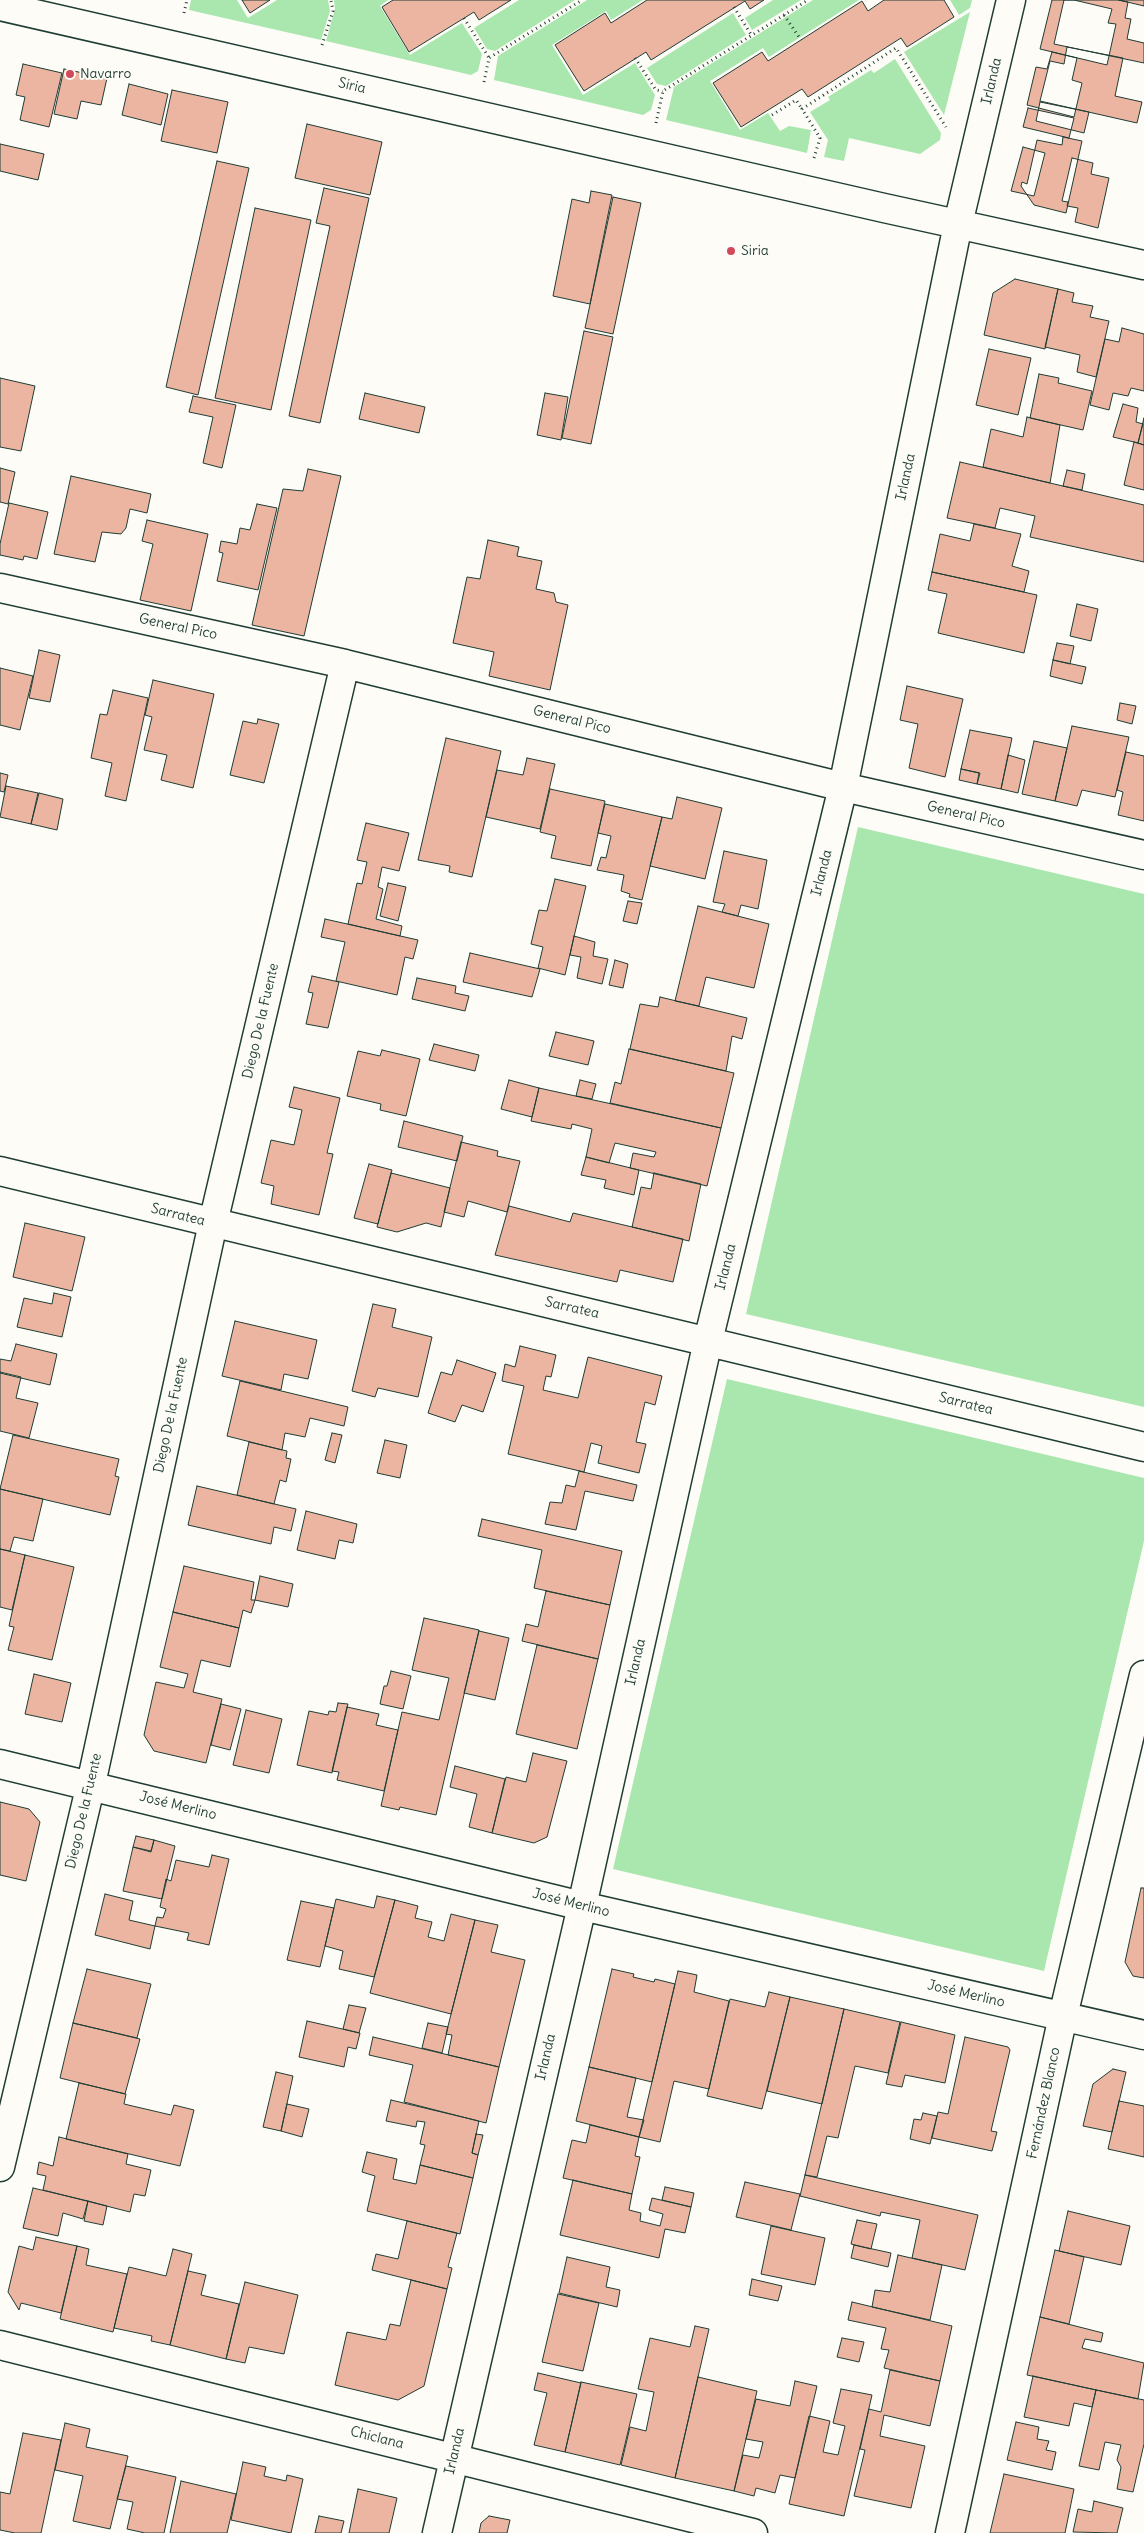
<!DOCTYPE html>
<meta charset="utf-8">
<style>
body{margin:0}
canvas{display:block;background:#fdfcf7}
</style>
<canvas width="1144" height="2533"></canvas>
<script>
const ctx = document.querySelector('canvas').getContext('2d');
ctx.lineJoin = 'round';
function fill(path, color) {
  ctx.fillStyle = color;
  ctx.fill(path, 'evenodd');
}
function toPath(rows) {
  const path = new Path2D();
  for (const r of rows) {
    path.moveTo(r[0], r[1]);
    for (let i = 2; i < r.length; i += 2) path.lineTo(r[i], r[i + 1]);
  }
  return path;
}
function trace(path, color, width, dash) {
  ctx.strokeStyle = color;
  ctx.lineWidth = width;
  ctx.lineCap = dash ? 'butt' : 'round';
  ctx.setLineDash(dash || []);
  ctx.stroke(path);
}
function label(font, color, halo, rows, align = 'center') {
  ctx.font = font + ' Delius,sans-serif';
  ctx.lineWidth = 4;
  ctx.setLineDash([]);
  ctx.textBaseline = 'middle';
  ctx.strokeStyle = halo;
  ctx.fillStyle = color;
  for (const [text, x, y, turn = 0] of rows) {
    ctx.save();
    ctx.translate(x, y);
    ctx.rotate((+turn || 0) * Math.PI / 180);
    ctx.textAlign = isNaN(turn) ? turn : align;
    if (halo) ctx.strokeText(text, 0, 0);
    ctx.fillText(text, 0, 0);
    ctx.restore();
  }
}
const green = toPath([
 [191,0,237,0,248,18,277,0,328,0,330,11,321,40,189,10],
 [334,0,388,0,380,6,410,55,462,23,482,54,478,71,471,75,326,41,335,9],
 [519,0,575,0,495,51,487,49,474,28],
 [587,0,643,0,611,20,606,11,552,45,583,95,635,63,655,95,651,110,643,115,494,80,498,56],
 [773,0,801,0,752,30,745,18],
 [813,0,859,0,769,57,763,48,710,81,740,130,768,113,780,131,789,126,811,130,807,153,666,120,674,87],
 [950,0,972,0,970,8,959,15],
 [970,12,944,115,904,52],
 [733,13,746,35,666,86,657,84,647,68],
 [895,59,941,133,940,140,920,154,849,138,844,161,824,157,828,140,810,112,830,100,828,97,871,70,874,73],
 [858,827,1144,894,1144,1407,746,1314],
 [727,1379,1144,1478,1144,1541,1044,1971,613,1869]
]);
const building = toPath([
 [242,0,270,0,250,13,242,0],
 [393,0,511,0,479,20,474,12,409,52,382,7,393,0],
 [647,0,764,0,750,9,745,1,651,60,646,52,584,91,555,45,605,13,611,23,647,0],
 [884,0,944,0,954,17,907,47,901,38,808,97,802,89,741,127,713,83,762,52,768,61,862,1,868,11,884,0],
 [1052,0,1074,0,1112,9,1108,23,1116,24,1107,65,1040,49,1052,0],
 [1064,0,1118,0,1128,2,1125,18,1131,19,1127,39,1144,43,1144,63,1054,44,1064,0],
 [1119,0,1144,0,1144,6,1119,0],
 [1067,47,1123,58,1115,96,1142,102,1137,123,1040,101,1050,61,1064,64,1067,47],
 [1052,52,1077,58,1072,80,1082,83,1074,117,1027,105,1036,67,1047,69,1052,52],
 [23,64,62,73,49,127,20,120,25,97,16,95,23,64],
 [64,69,107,78,101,105,81,101,77,119,54,114,64,69],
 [129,84,168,94,161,125,122,115,129,84],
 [172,90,228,102,217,153,161,141,172,90],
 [1040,102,1089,112,1084,133,1036,121,1040,102],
 [1028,108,1074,118,1069,138,1023,127,1028,108],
 [307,124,382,142,370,195,295,178,307,124],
 [1063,137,1082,141,1066,213,1034,205,1021,186,1022,182,1027,184,1037,140,1062,145,1063,137],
 [0,144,44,154,38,180,0,171,0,144],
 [1023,147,1045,153,1034,196,1011,191,1023,147],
 [1072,158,1093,163,1091,174,1109,178,1098,228,1075,222,1078,208,1067,206,1068,202,1062,201,1072,158],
 [217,161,249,168,198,395,166,387,217,161],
 [324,188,369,198,320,423,289,416,330,226,316,223,324,188],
 [591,191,612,195,590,304,553,296,572,199,589,203,591,191],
 [613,197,641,203,613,334,585,328,613,197],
 [255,208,311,220,271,410,215,398,255,208],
 [1015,279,1058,289,1045,349,984,335,993,293,1015,279],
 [1058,289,1074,293,1072,302,1093,306,1090,317,1109,321,1096,377,1077,372,1080,355,1045,347,1058,289],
 [1122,328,1144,334,1144,391,1131,388,1128,396,1113,393,1109,410,1090,405,1105,339,1119,342,1122,328],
 [584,331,613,337,591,444,562,438,584,331],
 [989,349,1031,358,1018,415,976,405,989,349],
 [1039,374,1059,378,1058,383,1092,391,1083,430,1030,418,1039,374],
 [0,378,35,386,21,451,0,447,0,378],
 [365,393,425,407,419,433,359,419,365,393],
 [545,393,568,397,561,440,537,435,545,393],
 [193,396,236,405,222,468,203,463,213,417,189,412,193,396],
 [1123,404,1138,408,1136,422,1143,424,1138,443,1113,437,1123,404],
 [1027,417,1060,425,1050,483,983,467,991,429,1023,437,1027,417],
 [1144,418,1144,445,1138,443,1144,418],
 [1134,442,1144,445,1144,490,1124,485,1134,442],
 [960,462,1144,505,1144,562,1030,537,1035,516,1000,508,995,528,947,518,960,462],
 [0,468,15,472,8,504,0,502,0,468],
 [308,469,341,476,304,636,252,625,283,489,303,491,308,469],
 [1067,470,1085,474,1082,490,1063,486,1067,470],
 [71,476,151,494,147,513,130,509,126,528,121,534,102,532,95,562,54,554,71,476],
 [9,503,48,512,37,559,24,556,23,560,0,555,0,544,9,503],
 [257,504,277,508,258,590,217,581,223,553,219,552,221,541,237,544,240,528,250,530,257,504],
 [147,520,208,534,191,611,140,600,153,544,142,541,147,520],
 [974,524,1021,534,1012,566,1029,571,1024,592,932,572,940,534,970,541,974,524],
 [488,540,519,547,517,556,542,561,536,589,554,593,556,602,568,605,550,690,489,676,494,652,453,643,467,577,480,579,488,540],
 [932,572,1037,595,1024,653,938,633,947,594,928,590,932,572],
 [1077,604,1098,609,1091,641,1070,636,1077,604],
 [1057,643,1074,646,1070,664,1053,660,1057,643],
 [39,650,60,655,50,702,29,698,39,650],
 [1053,660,1086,667,1082,684,1050,676,1053,660],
 [0,668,33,676,20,730,0,725,0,668],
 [153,680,214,694,193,788,161,780,167,755,144,750,152,717,145,715,153,680],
 [907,686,963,699,945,777,909,768,918,724,900,720,907,686],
 [113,690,148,698,126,801,105,796,112,763,91,758,100,714,107,715,113,690],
 [1120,703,1136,706,1132,724,1117,720,1120,703],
 [258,719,279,724,264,783,230,775,243,721,257,724,258,719],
 [1072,726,1129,737,1115,797,1082,790,1077,806,1055,801,1072,726],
 [970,730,1012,738,1001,789,977,784,979,773,961,769,970,730],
 [446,738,501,751,472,877,449,872,450,866,418,860,446,738],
 [1034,741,1067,748,1055,801,1022,794,1034,741],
 [1126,752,1144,756,1144,821,1118,815,1123,792,1117,790,1126,752],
 [1008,755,1025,760,1018,793,1001,789,1008,755],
 [527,758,555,764,540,829,486,817,497,770,523,775,527,758],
 [961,769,980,773,977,784,959,780,961,769],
 [0,773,8,775,4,792,0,791,0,773],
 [6,786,38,793,31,824,0,817,6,786],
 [550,789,605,801,591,866,551,858,556,836,540,832,550,789],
 [39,793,63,799,57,830,31,824,39,793],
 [677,797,722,808,705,879,650,866,662,817,672,819,677,797],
 [605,804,662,817,642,900,629,897,630,894,621,891,624,875,597,870,601,857,606,858,611,836,598,833,605,804],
 [366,823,409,833,399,871,382,867,378,887,383,889,376,919,402,926,400,936,348,924,357,883,362,884,367,862,357,860,366,823],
 [724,851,767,860,758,909,741,905,738,916,722,912,725,904,713,902,724,851],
 [555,879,586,886,565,975,538,968,543,947,531,944,539,910,547,911,555,879],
 [388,883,406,887,398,921,380,916,388,883],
 [628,901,642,903,637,924,623,921,628,901],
 [698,906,769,924,754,988,706,977,699,1006,675,1001,698,906],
 [325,919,418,940,413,959,405,957,397,995,336,981,345,942,321,937,325,919],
 [574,936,595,942,593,956,608,959,602,984,577,978,581,957,570,955,574,936],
 [470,953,540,969,532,997,463,982,470,953],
 [615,960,628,964,623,988,609,985,615,960],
 [312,976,339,982,328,1028,306,1024,313,993,308,992,312,976],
 [417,978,456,986,455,993,469,996,465,1011,412,999,417,978],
 [660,997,747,1018,742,1039,732,1036,726,1071,630,1049,640,1004,658,1007,660,997],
 [556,1032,594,1041,588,1065,549,1056,556,1032],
 [434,1044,479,1055,475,1071,429,1060,434,1044],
 [629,1049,734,1073,721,1128,610,1103,615,1082,621,1084,629,1049],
 [382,1050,420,1059,406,1116,380,1110,381,1104,347,1096,358,1051,380,1056,382,1050],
 [509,1080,539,1088,532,1117,501,1109,509,1080],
 [580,1080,596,1084,592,1099,576,1096,580,1080],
 [294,1087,340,1098,327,1153,333,1154,319,1215,271,1204,274,1186,261,1183,271,1140,294,1145,302,1110,289,1107,294,1087],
 [539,1088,721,1128,707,1186,630,1168,633,1153,654,1157,656,1152,615,1143,609,1163,586,1157,592,1129,572,1124,571,1129,531,1121,539,1088],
 [404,1121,463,1136,457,1161,398,1147,404,1121],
 [461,1142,498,1151,497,1156,520,1161,507,1212,468,1201,464,1217,444,1212,461,1142],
 [586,1157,639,1170,634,1195,604,1188,606,1180,581,1175,586,1157],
 [369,1164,392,1170,378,1224,354,1218,369,1164],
 [391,1173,450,1188,441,1227,426,1223,397,1232,377,1227,391,1173],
 [654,1173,701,1184,689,1241,632,1227,641,1187,651,1189,654,1173],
 [509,1206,570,1222,573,1213,683,1239,673,1282,620,1270,617,1282,495,1255,509,1206],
 [25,1223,85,1237,72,1291,13,1277,25,1223],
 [54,1293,71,1297,62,1337,17,1327,24,1298,52,1304,54,1293],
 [373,1304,396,1309,392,1327,432,1337,418,1397,378,1388,375,1397,352,1391,373,1304],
 [235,1321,317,1340,308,1379,284,1374,281,1390,222,1376,235,1321],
 [16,1344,57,1354,50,1385,0,1373,0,1359,11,1361,16,1344],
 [520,1346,556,1355,551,1377,546,1376,543,1390,578,1398,588,1357,662,1376,655,1405,645,1402,636,1442,646,1444,639,1473,598,1463,602,1446,591,1443,584,1472,508,1454,524,1386,502,1381,505,1364,515,1367,520,1346],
 [457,1360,496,1373,483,1412,462,1405,455,1422,428,1413,441,1372,452,1375,457,1360],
 [0,1372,21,1377,16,1398,38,1403,29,1438,0,1431,0,1372],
 [240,1381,348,1407,344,1426,310,1418,305,1437,285,1433,282,1450,227,1436,240,1381],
 [332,1433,342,1435,335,1463,325,1460,332,1433],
 [13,1435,119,1459,115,1476,119,1477,110,1515,0,1489,13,1435],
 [385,1440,407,1445,400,1478,377,1473,385,1440],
 [249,1442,287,1451,286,1458,291,1459,286,1482,280,1480,274,1504,237,1495,249,1442],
 [579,1471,637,1485,633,1501,585,1491,576,1530,545,1524,550,1502,562,1503,566,1485,575,1487,579,1471],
 [197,1486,296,1509,291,1531,274,1527,271,1544,188,1525,197,1486],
 [0,1489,43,1499,33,1541,14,1537,10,1551,0,1549,0,1489],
 [306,1511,357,1524,353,1543,339,1540,335,1559,297,1550,306,1511],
 [482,1519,622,1551,610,1605,534,1588,542,1550,478,1536,482,1519],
 [0,1549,25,1555,12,1610,0,1607,0,1549],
 [25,1555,74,1567,52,1660,8,1650,14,1627,9,1626,25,1555],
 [184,1566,254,1582,251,1600,255,1600,251,1613,243,1610,239,1628,173,1612,184,1566],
 [260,1576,293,1584,288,1607,255,1600,260,1576],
 [546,1591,610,1605,598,1659,522,1641,526,1624,538,1627,546,1591],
 [173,1612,239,1628,230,1667,201,1660,193,1692,222,1699,206,1763,154,1751,144,1735,156,1682,184,1688,188,1674,160,1667,173,1612],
 [424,1618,479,1630,436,1815,400,1807,399,1810,381,1806,402,1712,439,1720,449,1678,412,1670,424,1618],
 [479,1631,509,1638,495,1700,464,1693,479,1631],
 [537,1645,598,1659,577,1749,516,1734,537,1645],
 [391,1671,411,1676,403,1709,380,1704,384,1686,387,1686,391,1671],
 [34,1674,71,1683,62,1722,25,1714,34,1674],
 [338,1703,348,1704,332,1773,297,1765,309,1711,328,1715,329,1711,336,1712,338,1703],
 [221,1704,241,1709,230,1750,211,1745,221,1704],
 [347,1707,379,1714,376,1725,398,1730,384,1791,337,1780,339,1772,332,1771,347,1707],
 [246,1710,282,1719,269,1773,233,1765,246,1710],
 [533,1753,567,1761,547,1837,534,1843,492,1833,506,1777,526,1782,533,1753],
 [455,1766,505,1779,492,1833,469,1827,477,1794,450,1787,455,1766],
 [0,1802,29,1809,40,1822,26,1881,0,1875,0,1802],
 [136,1836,154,1840,151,1851,133,1847,136,1836],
 [154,1840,175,1846,162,1899,123,1891,133,1847,151,1852,154,1840],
 [212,1855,229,1859,209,1945,187,1940,189,1933,155,1926,157,1917,163,1918,166,1909,160,1907,166,1879,171,1881,176,1860,209,1867,212,1855],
 [1141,1888,1144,1888,1144,1978,1133,1976,1125,1962,1141,1888],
 [105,1894,133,1901,129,1920,155,1926,150,1949,95,1935,105,1894],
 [377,1896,395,1900,374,1977,339,1969,343,1951,325,1946,336,1899,374,1908,377,1896],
 [395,1900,418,1906,415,1918,432,1922,428,1937,444,1941,451,1914,475,1920,451,2014,370,1993,395,1900],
 [301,1901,334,1908,320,1967,287,1960,301,1901],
 [475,1920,498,1925,491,1952,525,1960,499,2067,448,2055,452,2035,446,2034,475,1920],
 [87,1969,151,1984,137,2038,73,2023,87,1969],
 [612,1969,634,1974,633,1977,654,1982,655,1979,675,1984,652,2082,589,2067,612,1969],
 [678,1971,697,1975,694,1992,729,2001,709,2089,674,2081,660,2142,639,2137,678,1971],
 [769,1992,790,1997,762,2109,707,2096,730,1999,765,2007,769,1992],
 [790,1997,844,2009,822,2104,767,2091,790,1997],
 [349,2005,366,2008,359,2033,343,2029,349,2005],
 [844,2009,900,2022,888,2073,855,2066,838,2138,827,2136,817,2177,805,2175,844,2009],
 [307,2021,360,2033,356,2049,348,2047,344,2067,299,2057,307,2021],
 [901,2022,955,2035,945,2083,905,2075,902,2087,886,2084,901,2022],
 [73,2023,140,2039,125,2094,60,2078,73,2023],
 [428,2023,448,2027,442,2053,422,2048,428,2023],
 [373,2037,499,2067,486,2123,404,2102,413,2065,369,2055,373,2037],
 [965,2037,1008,2047,1010,2050,991,2131,997,2132,992,2151,932,2138,938,2112,948,2114,965,2037],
 [589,2067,636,2078,627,2117,644,2120,639,2137,576,2121,589,2067],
 [1113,2069,1126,2072,1112,2132,1083,2126,1093,2084,1113,2069],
 [276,2072,293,2076,281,2131,263,2127,276,2072],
 [79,2083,126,2094,124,2104,171,2115,174,2105,194,2110,180,2166,66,2139,79,2083],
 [391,2100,479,2121,472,2153,478,2155,473,2178,420,2165,425,2145,420,2144,425,2122,417,2121,416,2127,386,2121,391,2100],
 [1119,2101,1144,2106,1144,2157,1108,2149,1119,2101],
 [287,2104,309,2109,302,2137,281,2131,287,2104],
 [923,2113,937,2116,930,2144,910,2139,914,2119,921,2120,923,2113],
 [590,2125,639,2137,635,2156,640,2157,632,2194,563,2178,572,2140,586,2143,590,2125],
 [476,2134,483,2135,478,2155,472,2153,476,2134],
 [59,2137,128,2154,126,2164,151,2170,145,2196,134,2194,130,2212,43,2190,46,2176,37,2174,39,2162,53,2166,59,2137],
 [367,2152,397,2159,393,2179,416,2184,420,2165,473,2178,460,2234,367,2211,375,2176,362,2172,367,2152],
 [805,2175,978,2215,965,2270,912,2258,920,2220,881,2212,880,2216,800,2196,805,2175],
 [573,2180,632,2194,629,2210,641,2213,640,2221,660,2226,663,2214,649,2210,652,2198,691,2207,685,2233,665,2229,659,2258,560,2235,573,2180],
 [745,2182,800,2194,791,2230,736,2217,745,2182],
 [665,2187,694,2193,691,2207,662,2200,665,2187],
 [33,2188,88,2201,83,2219,63,2213,58,2236,23,2228,33,2188],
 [88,2201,107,2206,103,2225,84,2221,88,2201],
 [1068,2211,1130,2226,1121,2265,1059,2251,1068,2211],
 [857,2220,877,2224,871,2249,851,2244,857,2220],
 [407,2221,457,2233,448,2267,452,2268,447,2289,372,2270,376,2254,398,2259,407,2221],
 [771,2226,825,2238,815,2285,761,2274,771,2226],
 [36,2237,77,2246,61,2313,21,2303,19,2310,8,2292,19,2246,33,2250,36,2237],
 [854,2245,891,2253,888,2267,851,2258,854,2245],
 [77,2246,89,2249,86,2265,127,2274,113,2332,60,2319,77,2246],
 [173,2249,192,2254,170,2345,151,2341,152,2336,114,2328,129,2267,166,2276,173,2249],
 [1055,2250,1084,2257,1069,2324,1040,2317,1055,2250],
 [898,2255,942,2265,930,2320,872,2307,875,2290,890,2292,898,2255],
 [567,2257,610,2267,606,2287,620,2290,617,2307,559,2293,567,2257],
 [188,2271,206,2275,201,2295,239,2304,226,2359,170,2345,188,2271],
 [752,2279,782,2286,778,2301,749,2295,752,2279],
 [411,2280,447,2289,424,2386,398,2400,335,2385,347,2332,386,2340,390,2324,400,2326,411,2280],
 [245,2282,298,2295,284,2354,249,2347,245,2363,226,2359,245,2282],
 [558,2294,599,2303,583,2371,542,2362,558,2294],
 [852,2302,952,2326,940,2381,884,2368,889,2350,881,2349,886,2328,848,2320,852,2302],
 [1040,2317,1103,2333,1101,2342,1085,2339,1082,2348,1144,2363,1138,2399,1027,2375,1040,2317],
 [695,2326,709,2329,675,2478,621,2465,630,2427,646,2431,654,2392,638,2389,650,2338,690,2347,695,2326],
 [842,2338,864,2342,859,2362,837,2357,842,2338],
 [890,2370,940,2381,930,2426,884,2415,880,2436,925,2446,911,2508,854,2496,865,2450,860,2449,869,2409,881,2412,890,2370],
 [538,2373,581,2383,565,2452,534,2445,547,2393,534,2390,538,2373],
 [1033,2376,1096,2390,1092,2407,1074,2403,1069,2426,1024,2417,1033,2376],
 [698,2377,757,2391,734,2491,675,2478,698,2377],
 [795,2381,817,2386,795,2478,780,2475,775,2493,756,2488,754,2496,734,2491,743,2455,759,2458,763,2442,746,2439,756,2399,790,2406,795,2381],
 [581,2382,637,2394,620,2465,565,2452,581,2382],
 [841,2389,872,2395,844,2516,789,2504,809,2416,830,2421,823,2452,838,2455,845,2426,833,2423,841,2389],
 [1096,2390,1144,2400,1144,2444,1133,2492,1117,2489,1121,2467,1117,2460,1121,2445,1105,2442,1099,2470,1079,2466,1096,2390],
 [1016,2422,1039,2427,1037,2439,1049,2441,1046,2450,1056,2452,1052,2470,1007,2460,1016,2422],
 [65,2423,90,2429,86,2447,128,2456,110,2529,73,2521,83,2476,55,2470,65,2423],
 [23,2433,61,2440,41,2533,15,2533,0,2530,0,2492,10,2494,23,2433],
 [243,2462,266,2467,264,2476,286,2481,287,2475,303,2479,291,2533,231,2520,243,2462],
 [126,2466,176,2477,164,2533,145,2533,127,2529,133,2502,117,2499,126,2466],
 [1004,2474,1074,2489,1065,2533,990,2533,1004,2474],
 [181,2481,236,2494,227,2533,170,2533,181,2481],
 [358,2489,397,2498,389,2533,349,2533,358,2489],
 [1094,2501,1123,2508,1117,2533,1073,2532,1078,2509,1092,2512,1094,2501],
 [319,2516,344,2521,341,2533,315,2533,319,2516],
 [489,2516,510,2520,507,2533,479,2533,481,2523,489,2516]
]);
const path = toPath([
 [734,7,752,36],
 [184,13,187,0],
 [784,15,801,40],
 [464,18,489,58],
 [322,45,333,11,331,0],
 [635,58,656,90,663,91],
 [484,82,489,58,582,0],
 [772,115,796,100,802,109],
 [656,123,663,91,808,0],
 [814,158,820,138,802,109,896,48,946,127]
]);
const minor = toPath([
 [0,6,884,208,1144,265],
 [0,588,345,664,843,787,1144,855],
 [0,1171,1144,1447],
 [0,1764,582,1906,1144,2035],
 [0,2167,91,1784,213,1223,345,664],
 [0,2345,753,2533],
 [437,2533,582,1906,708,1341,843,787,958,224,1011,0],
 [950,2533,1063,2016,1144,1675]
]);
const markers = [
 [70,74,5,"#d1495b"],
 [731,251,5,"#d1495b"]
];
const poiNames = [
 ["Navarro",80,74],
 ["Siria",741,251]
];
const streetNames = [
 ["Irlanda",992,81,-77],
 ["Siria",352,86,13],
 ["Irlanda",906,477,-78],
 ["General Pico",178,627,12],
 ["General Pico",572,720,14],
 ["General Pico",966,815,13],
 ["Irlanda",822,873,-76],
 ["Diego De la Fuente",261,1021,-77],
 ["Sarratea",178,1215,14],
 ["Irlanda",726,1267,-76],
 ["Sarratea",572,1308,13],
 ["Sarratea",966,1404,14],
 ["Diego De la Fuente",171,1415,-78],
 ["Irlanda",636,1662,-77],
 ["José Merlino",178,1806,14],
 ["Diego De la Fuente",84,1811,-77],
 ["José Merlino",571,1903,14],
 ["José Merlino",966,1994,13],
 ["Irlanda",546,2057,-77],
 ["Fernández Blanco",1044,2103,-78],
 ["Chiclana",377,2438,14],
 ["Irlanda",455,2451,-77]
];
fill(green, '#aae7ae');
fill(building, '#ecb5a1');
trace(building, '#1f3d34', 1);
trace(minor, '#1f3d34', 31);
trace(path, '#1f3d34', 3, [1, 4]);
trace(minor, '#fdfcf7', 28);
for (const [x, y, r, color] of markers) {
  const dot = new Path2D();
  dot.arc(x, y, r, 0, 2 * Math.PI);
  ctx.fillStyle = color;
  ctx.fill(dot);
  trace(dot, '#fdfcf7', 2);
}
label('14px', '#1f3d34', '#fdfcf7', poiNames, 'left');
label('14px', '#1f3d34', '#fdfcf7', streetNames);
</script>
